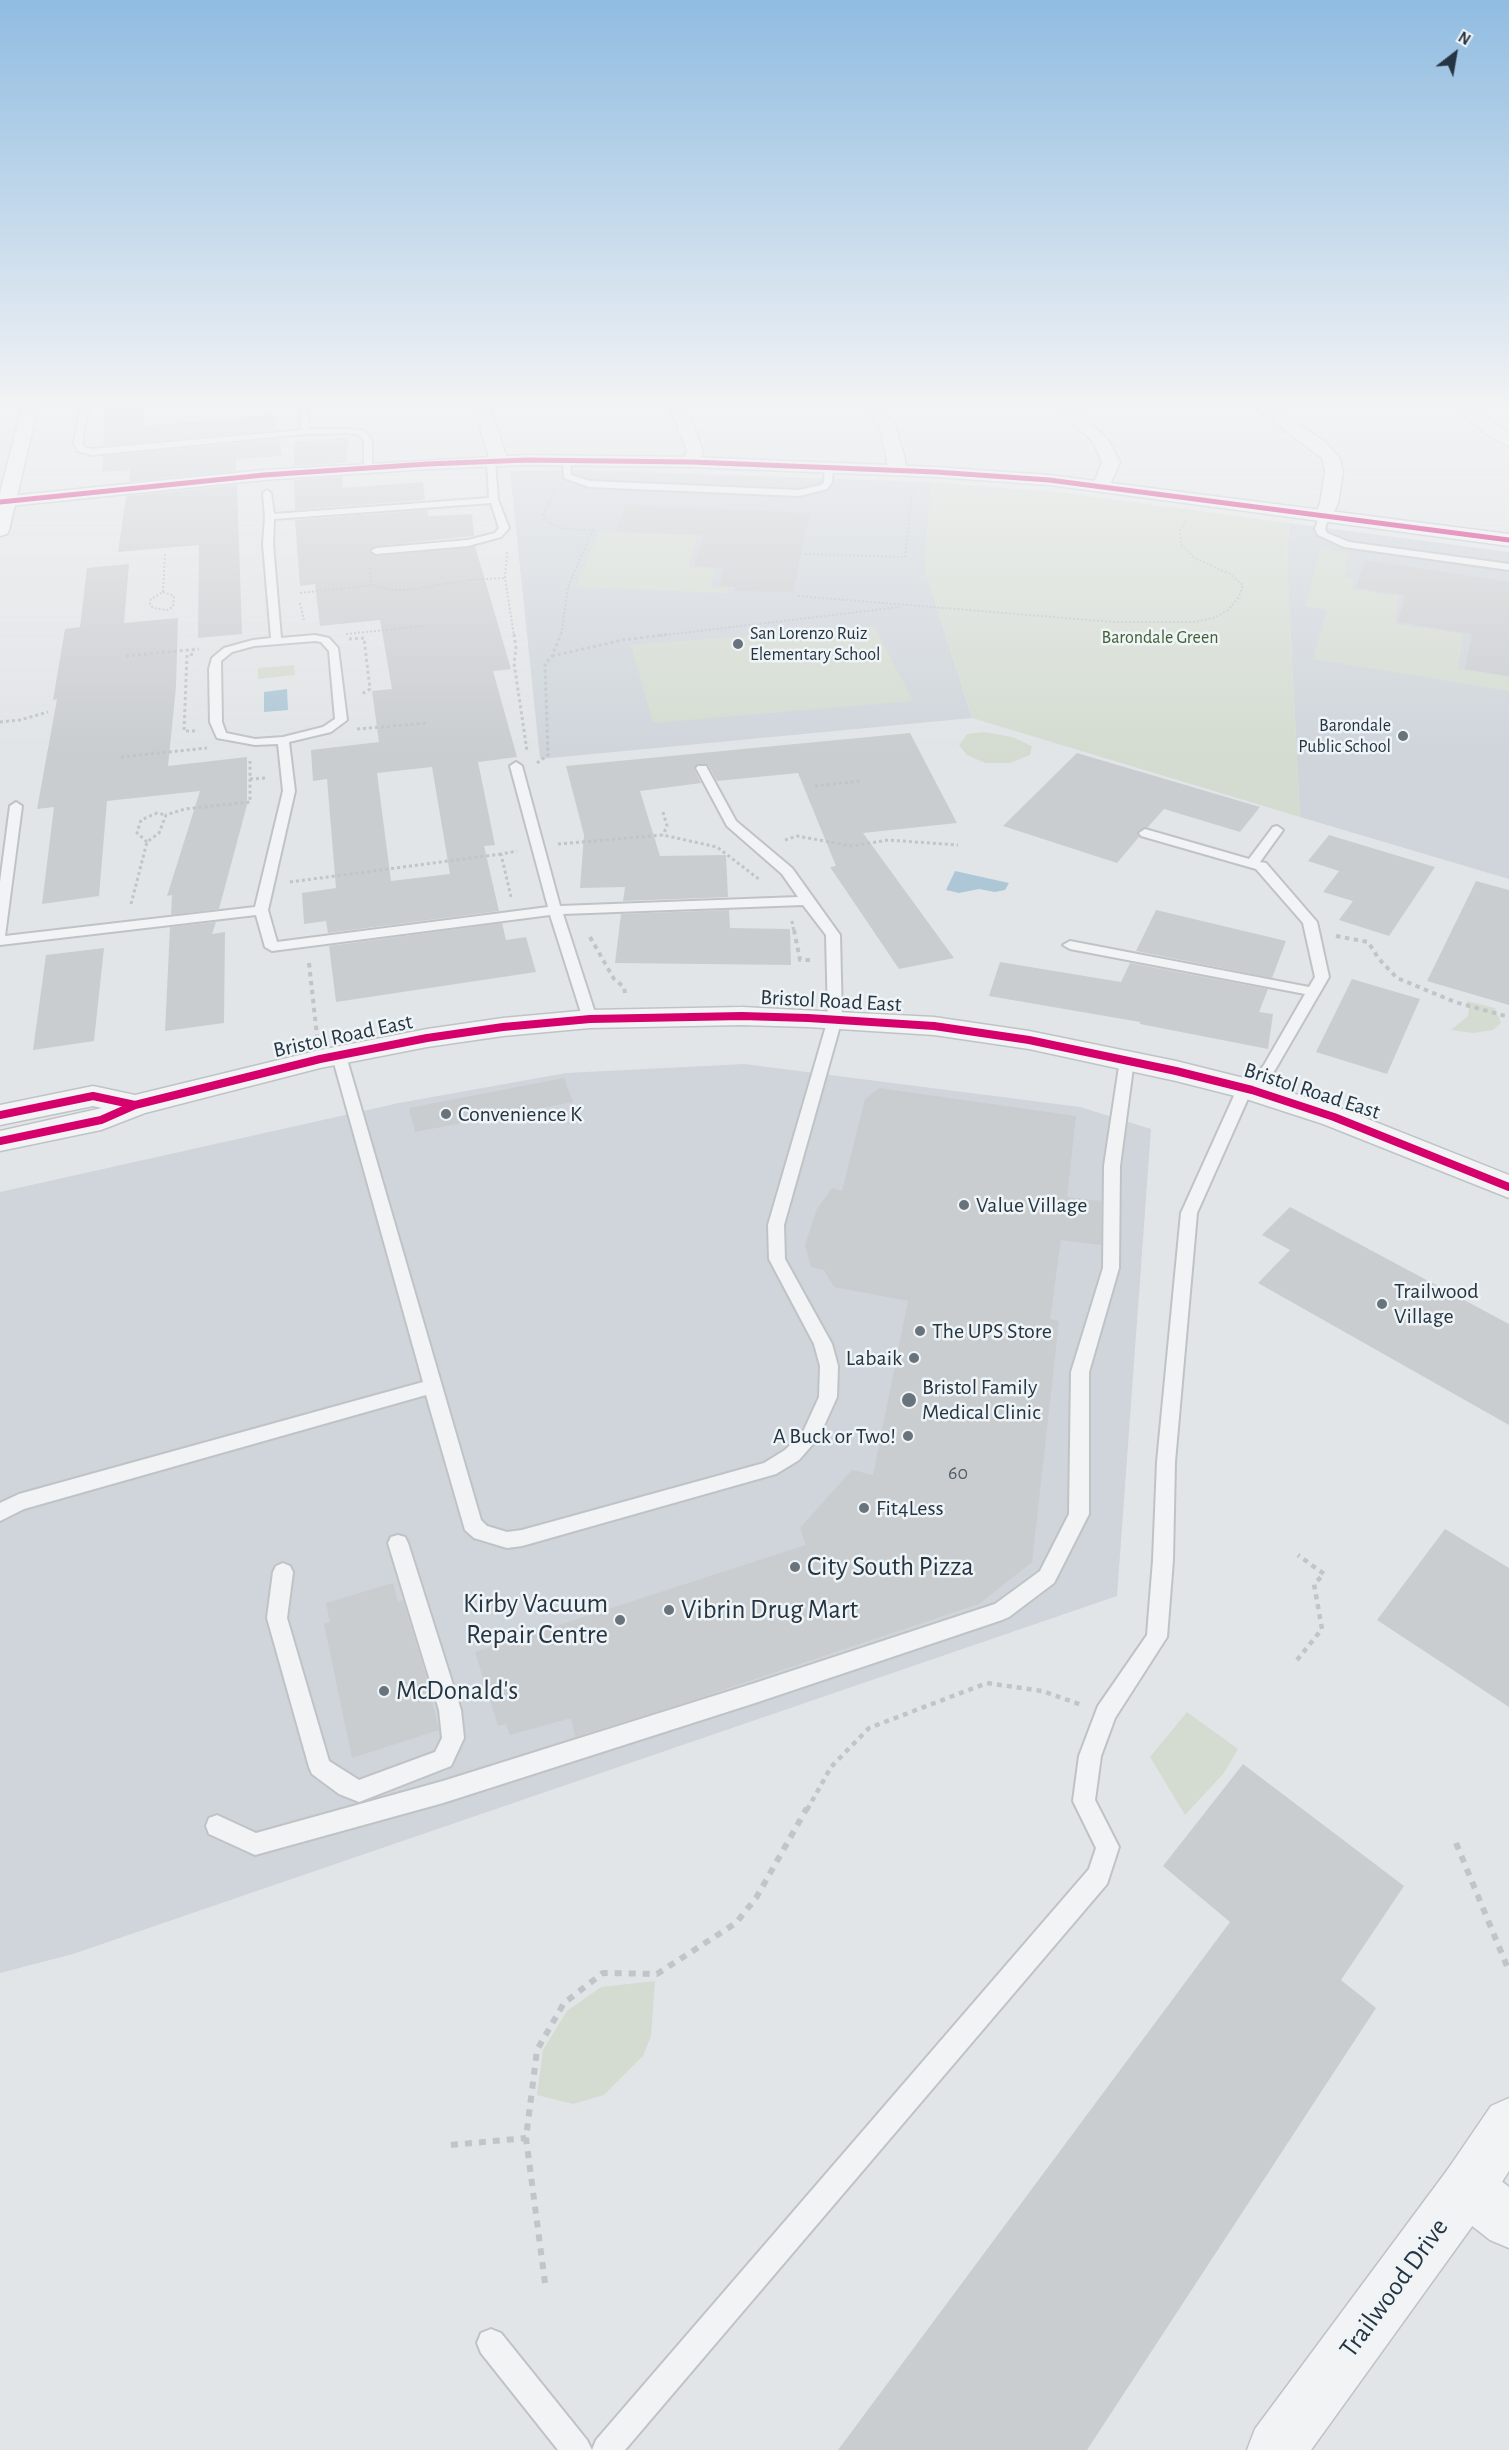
<!DOCTYPE html>
<style>
body{margin:0}
#map{position:relative;width:1509px;height:2450px;overflow:hidden;background:#e2e5e7;font-family:"Alegreya Sans",sans-serif}
canvas{display:block}
.north{position:absolute;left:1425px;top:24px;width:60px;height:60px;-webkit-text-stroke:4px #eff4f7;paint-order:stroke;rotate:31deg;font-size:16px;font-weight:700;line-height:24px;text-align:center;color:#263543}
.north::after{content:'';display:block;margin:auto;width:21px;height:27px;background:#263543;clip-path:polygon(50% 0,100% 100%,50% 72%,0 100%)}
</style>
<div id="map">
<canvas width="1509" height="2450"></canvas>
<div class="north">N</div>
</div>
<script>
const ctx = document.querySelector('canvas').getContext('2d');
ctx.lineJoin = 'round';
function fill(path, color) {
  ctx.fillStyle = color;
  ctx.fill(path, 'evenodd');
}
function toPath(rows) {
  const path = new Path2D();
  for (const r of rows) {
    path.moveTo(r[0], r[1]);
    for (let i = 2; i < r.length; i += 2) path.lineTo(r[i], r[i + 1]);
  }
  return path;
}
function trace(path, color, width, dash) {
  ctx.strokeStyle = color;
  ctx.lineWidth = width;
  ctx.lineCap = dash ? 'butt' : 'round';
  ctx.setLineDash(dash || []);
  ctx.stroke(path);
}
function label(font, color, halo, rows, align = 'center') {
  ctx.font = font + ' "Alegreya Sans",sans-serif';
  ctx.lineWidth = 5;
  ctx.setLineDash([]);
  ctx.textBaseline = 'middle';
  ctx.strokeStyle = halo;
  ctx.fillStyle = color;
  for (const [text, x, y, turn = 0] of rows) {
    ctx.save();
    ctx.translate(x, y);
    ctx.rotate((+turn || 0) * Math.PI / 180);
    ctx.textAlign = isNaN(turn) ? turn : align;
    if (halo) ctx.strokeText(text, 0, 0);
    ctx.fillText(text, 0, 0);
    ctx.restore();
  }
}
const built = toPath([
 [578,470,931,482,925,570,972,718,540,759,510,471],
 [1289,523,1509,552,1509,879,1300,817,1287,563],
 [744,1064,1080,1107,1151,1129,1117,1596,73,1954,0,1973,0,1192,399,1103,566,1073]
]);
const green = toPath([
 [931,482,1065,493,1289,523,1287,563,1300,817,972,718,925,570],
 [599,532,697,536,688,568,715,569,710,587,728,588,727,593,576,587],
 [1321,548,1349,553,1344,577,1354,579,1352,589,1399,596,1395,624,1463,634,1458,669,1509,677,1509,691,1313,659,1327,610,1305,606],
 [874,626,913,701,653,723,631,645],
 [294,665,295,675,258,679,258,668],
 [985,732,1012,737,1032,746,1030,755,1010,763,985,763,967,755,959,745,967,734],
 [1467,1001,1495,1008,1501,1023,1493,1030,1473,1033,1451,1030,1468,1016,1469,1007],
 [1187,1712,1238,1749,1224,1773,1185,1815,1150,1757],
 [655,1981,651,2036,643,2056,604,2095,573,2104,537,2095,543,2050,567,2011,601,1987]
]);
const water = toPath([
 [287,689,288,710,264,712,264,692],
 [955,871,1009,883,1005,890,995,892,979,889,959,893,946,890]
]);
const building = toPath([
 [105,407,144,407,144,426,273,414,277,430,103,446],
 [349,437,346,463,294,466,294,442],
 [279,439,282,456,236,459,236,471,129,482,130,470,102,472,103,456],
 [343,477,342,488,423,482,425,500,295,510,294,480],
 [237,485,242,634,198,638,199,545,118,552,126,496],
 [626,505,810,513,793,592,734,591,736,587,719,586,724,568,694,566,704,535,615,531],
 [427,510,428,516,472,514,474,536,376,546,369,552,376,556,475,546,511,669,493,671,517,757,478,762,495,845,484,846,499,911,328,933,326,921,304,924,302,893,336,888,327,779,313,781,311,750,379,742,372,691,392,689,380,620,320,626,315,584,300,586,295,520],
 [432,767,450,874,391,881,377,773],
 [1365,560,1509,582,1509,676,1465,669,1472,634,1398,622,1405,595,1356,588],
 [129,564,124,623,178,618,176,687,168,766,247,757,247,805,219,909,171,915,172,895,167,896,200,791,107,801,99,896,42,904,54,807,37,809,57,699,53,700,65,629,80,627,87,568],
 [910,733,957,823,863,833,954,958,899,969,830,867,836,866,798,773,717,781,708,765,698,764,694,769,701,783,640,791,660,856,726,855,728,897,623,901,625,887,580,888,584,835,566,766],
 [1077,753,1260,807,1240,832,1164,809,1148,827,1138,831,1139,837,1117,863,1003,826],
 [1329,835,1435,867,1389,936,1339,920,1353,901,1323,892,1339,871,1308,861],
 [1476,881,1509,890,1509,1005,1427,981],
 [729,910,730,928,790,929,791,965,615,963,621,914],
 [1156,910,1286,941,1272,978,1136,951],
 [216,922,212,934,225,932,224,1023,165,1031,170,927],
 [502,923,506,940,526,937,536,972,336,1002,329,946],
 [104,948,94,1041,33,1050,46,955],
 [1000,962,1121,982,1130,963,1268,989,1259,1012,1273,1014,1268,1049,1140,1024,1140,1022,989,996],
 [1352,979,1420,999,1387,1074,1316,1052],
 [564,1078,573,1102,415,1132,409,1108],
 [879,1088,1076,1116,1067,1197,1101,1201,1101,1245,1061,1240,1050,1319,1059,1321,1032,1562,979,1604,678,1705,575,1737,571,1718,510,1735,506,1724,498,1726,475,1652,806,1545,800,1528,852,1470,873,1475,908,1301,834,1287,824,1270,811,1267,805,1245,817,1209,832,1188,842,1191,865,1099],
 [1290,1207,1509,1324,1509,1425,1258,1283,1290,1250,1262,1235],
 [1445,1529,1509,1568,1509,1707,1377,1620],
 [393,1583,398,1602,403,1600,426,1676,439,1730,352,1758,324,1624,330,1622,326,1603],
 [1243,1764,1404,1886,1341,1980,1376,2008,1087,2450,838,2450,1230,1922,1163,1866]
]);
const pathFar4 = toPath([
 [556,489,543,515,546,521,564,529,593,530,568,587,561,636],
 [507,552,505,578,514,636],
 [805,554,905,557,912,493,915,492],
 [370,568,372,585],
 [163,592,174,596,173,607,167,610,153,608,150,604,151,599,163,592],
 [163,592,165,552],
 [300,593,372,585,392,590,408,590,470,580,505,578],
 [798,596,1114,622,1195,622,1214,618,1228,610,1239,597,1243,585,1230,574,1195,558,1181,545,1180,530,1186,520],
 [300,603,304,620],
 [346,634,426,626],
 [657,636,900,607]
]);
const pathFar3 = toPath([
 [514,634,516,648,514,663,527,751],
 [349,639,364,638,370,689,360,695],
 [126,656,199,649],
 [552,656,623,640,670,634],
 [0,722,20,720,48,712],
 [357,729,428,723],
 [195,731,184,731,187,655,196,654],
 [121,757,207,748],
 [537,763,548,755,545,664,552,656,561,634],
 [250,779,267,778],
 [815,786,861,781],
 [663,812,667,826,663,835],
 [785,840,797,836,852,846,888,840,958,845],
 [147,842,137,833,141,820,157,813,166,815],
 [558,844,663,835,717,847,760,880],
 [290,882,501,854],
 [511,897,501,854,517,851],
 [131,904,147,842,159,833,166,815,185,809,250,802,250,761],
 [792,921,794,932]
]);
const pathFar2 = toPath([
 [794,930,800,960,812,960],
 [1336,936,1368,942,1379,959,1397,978,1455,1002,1509,1017],
 [590,937,614,979,624,987,625,993],
 [309,963,317,1036]
]);
const pathFar1 = toPath([
 [1297,1660,1322,1629,1314,1584,1324,1574,1298,1555],
 [807,1810,831,1767,869,1728,987,1683,1042,1691,1082,1705]
]);
const path = toPath([
 [1456,1843,1509,1971],
 [451,2145,526,2138],
 [545,2283,526,2138,537,2050,564,2003,603,1973,657,1974,736,1923,756,1898,807,1808]
]);
const service = toPath([
 [80,407,88,407,82,444,84,447,92,449,301,430,300,407,308,407,309,429,347,429,365,431,372,441,372,467,368,470,364,467,364,441,359,435,347,433,305,434,92,455,78,451,74,444,80,407],
 [491,458,495,461,498,500,509,528,501,537,468,546,376,554,371,551,376,548,468,540,495,533,499,528,491,503,274,519,273,544,281,638,315,635,329,638,338,648,347,720,331,732,289,742,295,791,268,910,277,942,548,907,510,766,516,762,522,766,560,906,798,897,782,874,727,826,696,768,698,766,706,766,736,821,792,868,840,935,842,1019,784,1225,785,1259,832,1344,838,1366,837,1397,819,1437,799,1460,776,1474,522,1546,507,1548,474,1538,465,1530,426,1395,24,1509,0,1521,0,1503,19,1494,423,1382,332,1056,339,1051,346,1056,481,1520,487,1526,507,1532,522,1530,764,1463,785,1450,803,1432,819,1397,820,1366,814,1344,769,1259,768,1225,828,1019,826,935,803,905,563,914,597,1019,590,1023,583,1019,550,915,272,951,265,947,256,915,0,945,0,882,10,806,16,802,22,806,5,936,255,907,283,791,278,744,255,745,217,738,210,722,209,669,212,658,224,648,253,640,271,638,263,544,265,517,263,493,267,490,271,493,274,514,489,498,487,461,491,458],
 [315,641,321,642,329,651,335,719,323,727,283,737,255,739,226,733,222,722,221,661,232,652,254,646,315,641],
 [563,459,570,461,571,475,590,481,799,490,821,485,824,482,825,467,829,464,833,467,832,482,827,489,799,496,589,487,564,478,563,459],
 [1324,513,1329,516,1325,529,1327,533,1349,542,1509,564,1509,570,1344,547,1318,535,1315,529,1319,516,1324,513],
 [1277,826,1283,830,1260,862,1266,863,1317,922,1329,977,1275,1070,1257,1093,1250,1094,1197,1213,1175,1462,1173,1560,1167,1637,1115,1718,1101,1756,1095,1800,1119,1847,1107,1884,625,2450,558,2450,481,2353,477,2343,481,2333,491,2329,501,2333,587,2440,592,2450,596,2440,1089,1869,1096,1848,1073,1801,1079,1756,1098,1706,1147,1635,1153,1560,1157,1462,1181,1213,1237,1089,1240,1086,1248,1085,1264,1065,1305,994,1070,949,1063,945,1070,941,1309,987,1315,977,1303,923,1256,869,1141,836,1139,833,1145,829,1249,859,1273,827,1277,826],
 [1127,1055,1134,1060,1120,1166,1119,1268,1089,1372,1089,1514,1054,1583,1009,1617,1002,1620,755,1703,443,1803,255,1855,209,1834,206,1826,209,1818,217,1815,256,1833,443,1781,755,1683,995,1604,1040,1571,1069,1514,1071,1372,1103,1268,1104,1166,1120,1060,1127,1055],
 [398,1535,405,1537,408,1543,461,1710,464,1738,451,1766,359,1802,339,1794,312,1774,309,1767,267,1618,273,1572,276,1566,283,1563,290,1566,293,1572,287,1618,329,1761,359,1780,435,1752,442,1738,439,1710,388,1543,391,1537,398,1535]
]);
const minor = toPath([
 [474,407,490,407,508,461,505,465,499,466,493,465,490,461,474,407],
 [667,407,683,407,692,422,703,451,698,466,692,467,686,466,683,462,687,451,676,422,667,407],
 [864,407,880,407,895,425,905,459,905,470,902,474,890,474,887,470,887,459,879,426,864,407],
 [1057,407,1074,407,1108,440,1120,462,1108,490,1096,490,1093,486,1102,462,1093,442,1057,407],
 [1254,407,1272,407,1325,442,1339,457,1343,472,1338,503,1330,520,1318,520,1315,516,1320,503,1325,472,1322,458,1254,407],
 [1456,407,1474,407,1509,434,1509,446,1486,434,1456,407],
 [1467,2162,1486,2169,1509,2187,1509,2248,1490,2240,1448,2207,1441,2188,1448,2169,1467,2162]
]);
const tertiary = toPath([
 [527,455,692,457,936,467,1049,475,1509,534,1509,546,1049,485,936,477,692,467,527,465,427,469,264,480,0,507,0,497,264,470,527,455],
 [742,1007,934,1017,1029,1031,1176,1061,1252,1080,1345,1110,1509,1175,1509,1198,1323,1124,1243,1098,1176,1081,1029,1049,934,1035,808,1027,742,1025,590,1028,503,1036,427,1047,320,1068,145,1113,101,1130,0,1151,0,1131,102,1108,93,1106,0,1125,0,1105,93,1086,135,1095,320,1050,427,1029,503,1018,590,1010,742,1007],
 [1509,2098,1509,2171,1486,2207,1311,2450,1247,2450,1255,2429,1448,2169,1491,2106,1509,2098]
]);
const primary = toPath([
 [22,407,38,407,9,530,7,534,0,536,0,493,22,407]
]);
const cyclewayFar1 = toPath([
 [0,502,264,475,427,464,527,460,692,462,936,472,1049,480,1509,540]
]);
const cycleway = toPath([
 [0,1115,93,1096,135,1105],
 [0,1141,101,1120,135,1105,320,1059,427,1038,503,1027,590,1019,742,1016,808,1018,934,1026,1029,1040,1176,1071,1252,1090,1334,1117,1509,1187]
]);
const markers = [
 [738,644,6,"#68737c"],
 [1403,736,6,"#68737c"],
 [446,1114,6,"#68737c"],
 [964,1205,6,"#68737c"],
 [1382,1304,6,"#68737c"],
 [920,1331,6,"#68737c"],
 [914,1358,6,"#68737c"],
 [909,1400,8,"#68737c"],
 [908,1436,6,"#68737c"],
 [864,1508,6,"#68737c"],
 [795,1567,6,"#68737c"],
 [669,1610,6,"#68737c"],
 [620,1620,6,"#68737c"],
 [384,1691,6,"#68737c"]
];
const farPoinames = [
 ["San Lorenzo Ruiz",750,634],
 ["Elementary School",750,655],
 ["Barondale",1391,726,"right"],
 ["Public School",1391,747,"right"]
];
const farParknames = [
 ["Barondale Green",1160,638]
];
const numberNames = [
 ["60",958,1473]
];
const streetNames = [
 ["Bristol Road East",831,1001,3],
 ["Bristol Road East",343,1036,-12],
 ["Bristol Road East",1312,1091,18]
];
const poiNames = [
 ["Convenience K",458,1114],
 ["Value Village",976,1205],
 ["Trailwood",1394,1291],
 ["Village",1394,1316],
 ["The UPS Store",932,1331],
 ["Labaik",902,1358,"right"],
 ["Bristol Family",922,1387],
 ["Medical Clinic",922,1412],
 ["A Buck or Two!",896,1436,"right"],
 ["Fit4Less",876,1508]
];
const nearPoinames = [
 ["City South Pizza",807,1567],
 ["Kirby Vacuum",608,1604,"right"],
 ["Repair Centre",608,1635,"right"],
 ["Vibrin Drug Mart",681,1610],
 ["McDonald's",396,1691]
];
const nearStreetnames = [
 ["Trailwood Drive",1394,2288,-54]
];
fill(built, '#cfd5db');
fill(green, '#d4dcd1');
fill(water, '#adc7d6');
fill(building, '#cacdd0');
trace(service, '#c0c3c5', 4);
trace(minor, '#c0c3c5', 3);
trace(tertiary, '#c0c3c5', 3);
trace(primary, '#bdc2c5', 3);
trace(pathFar4, '#c0c5c7', 2, [2, 2]);
trace(pathFar3, '#c0c5c7', 3, [3, 3]);
trace(pathFar2, '#c0c5c7', 4, [4.5, 4.5]);
trace(pathFar1, '#c0c5c7', 4.5, [5, 5]);
trace(path, '#c0c5c7', 6, [7, 7]);
fill(service, '#f1f3f4');
fill(minor, '#f1f3f4');
fill(tertiary, '#f1f3f4');
fill(primary, '#f5f6f7');
trace(cyclewayFar1, '#d6006c', 5);
trace(cycleway, '#d6006c', 8);
const sky = ctx.createLinearGradient(0, 0, 0, 750);
sky.addColorStop(0, '#90bce1');
sky.addColorStop(0.54, '#f2f3f4');
sky.addColorStop(1, '#f2f3f400');
ctx.fillStyle = sky;
ctx.fillRect(0, 0, 1509, 750);
for (const [x, y, r, color] of markers) {
  const dot = new Path2D();
  dot.arc(x, y, r, 0, 2 * Math.PI);
  ctx.fillStyle = color;
  ctx.fill(dot);
  trace(dot, '#eff4f7', 2);
}
label('18px', '#263543', '#eff4f7', farPoinames, 'left');
label('18px', '#426032', '#eff4f7', farParknames);
label('20px', '#505c67', null, numberNames);
label('22px', '#263543', '#eff4f7', streetNames);
label('22px', '#263543', '#eff4f7', poiNames, 'left');
label('27px', '#263543', '#eff4f7', nearPoinames, 'left');
label('27px', '#263543', '#eff4f7', nearStreetnames);
</script>
